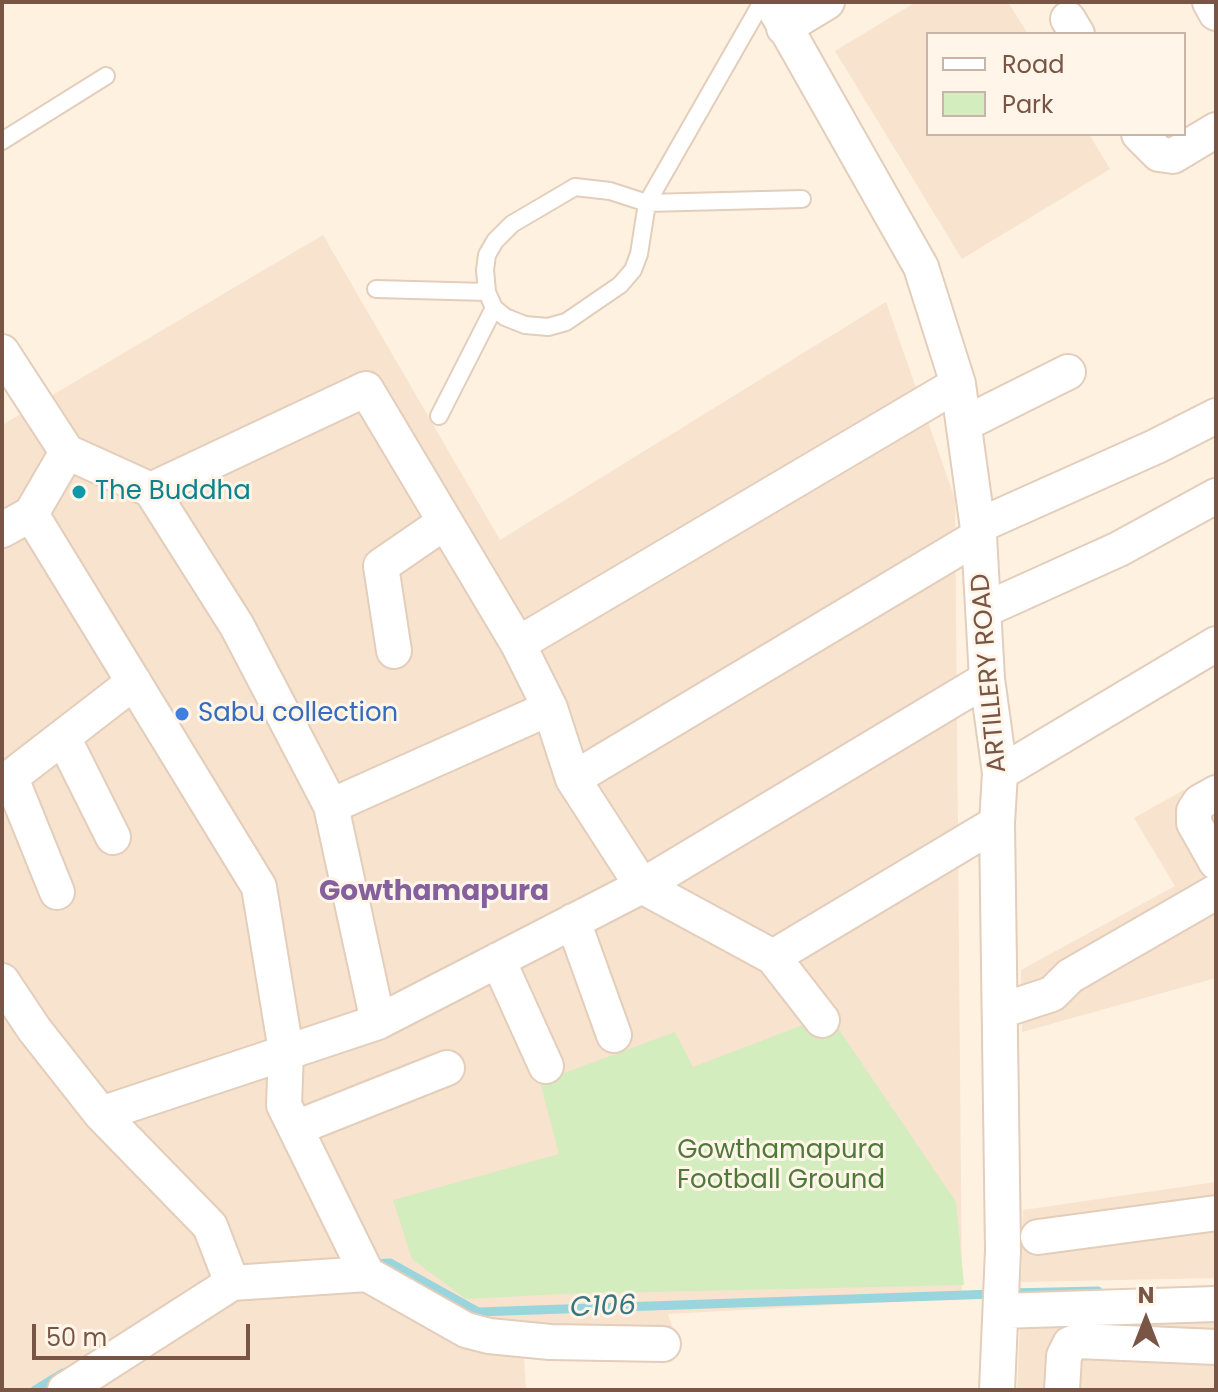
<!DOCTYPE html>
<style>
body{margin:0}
#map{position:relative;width:1218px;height:1392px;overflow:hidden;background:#fef1e0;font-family:Poppins,sans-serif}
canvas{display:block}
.frame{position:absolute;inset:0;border:4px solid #785545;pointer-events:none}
.legend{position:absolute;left:926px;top:32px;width:260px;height:104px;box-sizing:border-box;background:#fff5e9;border:2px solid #c9b5a7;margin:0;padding:10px 14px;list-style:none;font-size:24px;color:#785545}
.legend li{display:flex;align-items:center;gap:16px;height:40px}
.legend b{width:40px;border:2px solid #c9b5a7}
.north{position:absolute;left:1106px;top:1280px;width:80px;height:80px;-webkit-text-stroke:6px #fff5e9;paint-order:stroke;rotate:0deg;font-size:22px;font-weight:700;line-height:32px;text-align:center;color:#785545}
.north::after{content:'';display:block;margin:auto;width:28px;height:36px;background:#785545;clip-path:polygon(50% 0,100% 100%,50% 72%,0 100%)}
.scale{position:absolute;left:32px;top:1324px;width:218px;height:36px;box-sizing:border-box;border:4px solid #785545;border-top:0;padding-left:10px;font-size:24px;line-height:28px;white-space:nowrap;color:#785545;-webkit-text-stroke:6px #fff5e9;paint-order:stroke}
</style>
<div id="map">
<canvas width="1218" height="1392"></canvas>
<div class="frame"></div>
<ul class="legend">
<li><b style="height:10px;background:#fff"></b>Road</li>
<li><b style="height:22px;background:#d3edbe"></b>Park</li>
</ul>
<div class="north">N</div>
<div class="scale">50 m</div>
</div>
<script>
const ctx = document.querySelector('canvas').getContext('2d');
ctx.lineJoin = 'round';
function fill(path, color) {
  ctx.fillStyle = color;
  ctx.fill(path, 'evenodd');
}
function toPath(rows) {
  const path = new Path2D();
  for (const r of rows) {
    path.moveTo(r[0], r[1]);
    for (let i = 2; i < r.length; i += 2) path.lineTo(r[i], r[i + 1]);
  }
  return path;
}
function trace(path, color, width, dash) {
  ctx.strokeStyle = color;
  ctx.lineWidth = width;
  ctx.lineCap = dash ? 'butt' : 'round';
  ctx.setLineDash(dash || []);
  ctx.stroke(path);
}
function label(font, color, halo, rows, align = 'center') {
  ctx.font = font + ' Poppins,sans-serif';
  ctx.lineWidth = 6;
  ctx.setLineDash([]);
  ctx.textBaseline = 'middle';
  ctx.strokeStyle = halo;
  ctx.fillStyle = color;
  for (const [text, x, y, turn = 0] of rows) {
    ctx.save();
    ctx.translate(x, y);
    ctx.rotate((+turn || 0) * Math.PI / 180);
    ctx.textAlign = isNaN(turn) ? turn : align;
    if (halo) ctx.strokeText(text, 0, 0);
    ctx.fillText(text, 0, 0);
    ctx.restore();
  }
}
const residential = toPath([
 [916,2,1008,2,1028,34,928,34,928,134,1089,134,1110,169,962,259,835,51],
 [323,235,500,540,886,302,955,499,962,1298,668,1314,680,1352,524,1359,526,1390,2,1390,2,425],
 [1216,772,1216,978,1022,1032,1021,970,1175,886,1134,818],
 [1216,1182,1216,1278,1021,1282,1023,1210],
 [1216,1317,1216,1390,1017,1390,1020,1325]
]);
const green = toPath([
 [829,1015,956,1202,964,1285,561,1294,466,1299,412,1259,393,1200,559,1154,540,1082,675,1032,693,1067]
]);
const stream = toPath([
 [374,1264,390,1263,478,1312,994,1294],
 [1009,1293,1098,1291],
 [35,1390,63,1373]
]);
const service = toPath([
 [762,2,647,203,639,254,633,270,620,285,566,322,548,327,525,325,505,317,494,308,487,292,485,270,487,255,495,241,512,224,575,187,610,191,647,203,802,199],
 [2,141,106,76],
 [376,289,487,292],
 [439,416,494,308]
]);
const minor = toPath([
 [771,2,921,267,958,384,979,536,987,679,1000,773,997,823,1003,1250,997,1390],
 [1210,2,1216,13],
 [1068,19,1077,34],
 [784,28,827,2],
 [1139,134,1159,154,1173,156,1216,130],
 [2,352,67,452,151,490,237,626,331,806,378,1022],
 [964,424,1068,372],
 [67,452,31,514,259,887,286,1051,284,1105,367,1274,466,1330,489,1336,550,1342,663,1344],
 [151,490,366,389,518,644,550,708,573,779,642,886,773,957,997,823],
 [978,526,1157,446,1216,416],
 [2,530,31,514],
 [984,610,1119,549,1216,496],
 [518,644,958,384],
 [394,651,381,566,445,522],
 [63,737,113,837],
 [1000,773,1216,644],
 [11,778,57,892],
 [573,779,979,536],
 [2,784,134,682],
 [1216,793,1200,802,1194,811,1194,823,1216,862],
 [331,806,550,708],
 [573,921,614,1035],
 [773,957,822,1020],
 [498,960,546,1066],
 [2,981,34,1029,101,1114,210,1226,232,1283],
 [1000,1011,1052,994,1070,976,1216,892],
 [101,1114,378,1022,642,886,987,679],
 [296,1128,447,1068],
 [1038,1237,1216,1213],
 [1001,1311,1216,1304],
 [65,1390,232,1283,367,1274],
 [1062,1390,1064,1356,1070,1344,1078,1341,1216,1347]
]);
const markers = [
 [79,492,8,"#0f9aa8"],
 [182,714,8,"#3f7fe0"]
];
const cultureNames = [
 ["The Buddha",95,492]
];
const streetNames = [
 ["ARTILLERY ROAD",990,673,-95]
];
const shopNames = [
 ["Sabu collection",198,714]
];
const parkNames = [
 ["Gowthamapura",781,1151],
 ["Football Ground",781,1181]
];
const neighbourhoodNames = [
 ["Gowthamapura",434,893]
];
const waterNames = [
 ["C106",603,1308,-2]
];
fill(residential, '#f7e3ce');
fill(green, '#d3edbe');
trace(stream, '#98d5dc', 9);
trace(service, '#e3cdbb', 20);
trace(minor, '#e3cdbb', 38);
trace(service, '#fff', 16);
trace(minor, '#fff', 34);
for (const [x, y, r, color] of markers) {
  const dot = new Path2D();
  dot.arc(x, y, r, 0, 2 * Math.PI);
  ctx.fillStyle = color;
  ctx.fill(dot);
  trace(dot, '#fff5e9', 3);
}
label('26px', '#0d838f', '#fff5e9', cultureNames, 'left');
label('26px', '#785545', '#fff5e9', streetNames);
label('26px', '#366cbe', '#fff5e9', shopNames, 'left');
label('26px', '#4f7939', '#fff5e9', parkNames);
label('bold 28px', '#85609c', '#fff5e9', neighbourhoodNames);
label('italic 28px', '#37767f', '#fff5e9', waterNames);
</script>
